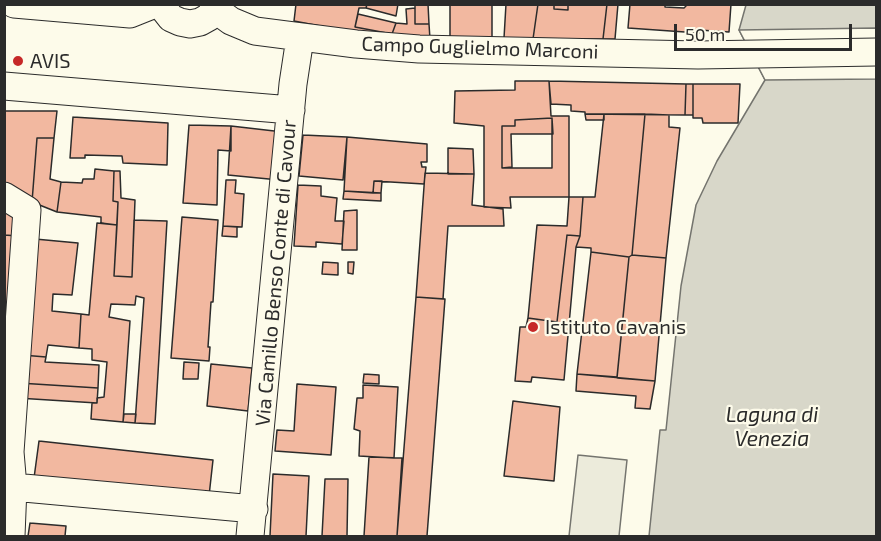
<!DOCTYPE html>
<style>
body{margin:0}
#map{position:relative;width:881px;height:541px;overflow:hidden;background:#fdfbea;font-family:"Exo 2",sans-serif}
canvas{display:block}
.frame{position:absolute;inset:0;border:6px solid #2b2b2b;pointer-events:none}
.scale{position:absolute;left:674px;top:24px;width:178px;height:27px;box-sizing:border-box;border:3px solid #2b2b2b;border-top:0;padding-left:8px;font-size:18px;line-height:21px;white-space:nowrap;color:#2b2b2b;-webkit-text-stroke:4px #fdfbea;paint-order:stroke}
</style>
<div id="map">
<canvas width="881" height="541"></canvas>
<div class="frame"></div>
<div class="scale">50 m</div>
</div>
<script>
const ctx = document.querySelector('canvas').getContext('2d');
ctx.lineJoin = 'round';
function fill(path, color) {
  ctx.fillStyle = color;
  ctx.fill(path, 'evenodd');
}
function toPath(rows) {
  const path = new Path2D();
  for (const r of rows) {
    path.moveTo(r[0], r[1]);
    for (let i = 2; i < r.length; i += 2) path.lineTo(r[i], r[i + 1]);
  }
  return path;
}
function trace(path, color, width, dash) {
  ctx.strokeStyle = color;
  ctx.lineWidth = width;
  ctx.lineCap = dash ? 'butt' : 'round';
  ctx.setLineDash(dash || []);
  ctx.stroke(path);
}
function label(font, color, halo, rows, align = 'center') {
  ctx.font = font + ' "Exo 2",sans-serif';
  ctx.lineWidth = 4.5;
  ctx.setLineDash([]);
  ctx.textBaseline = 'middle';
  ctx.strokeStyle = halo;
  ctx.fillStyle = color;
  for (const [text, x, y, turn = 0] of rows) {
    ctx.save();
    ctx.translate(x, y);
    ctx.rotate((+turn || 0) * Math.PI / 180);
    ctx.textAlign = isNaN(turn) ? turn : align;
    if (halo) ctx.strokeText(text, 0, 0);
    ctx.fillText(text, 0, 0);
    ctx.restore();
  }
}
const green = toPath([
 [578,455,627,460,619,536,569,536,578,455]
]);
const water = toPath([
 [746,5,876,5,876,536,649,536,660,430,666,430,681,286,696,205,717,161,765,80,739,30,746,5]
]);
const pier = toPath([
 [876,28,876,79,765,80,739,30,876,28]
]);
const building = toPath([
 [296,4,367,4,366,8,359,8,355,27,392,34,396,23,407,24,406,9,415,8,415,24,429,24,430,39,341,30,294,21,296,4],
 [367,4,398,4,396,16,366,8,367,4],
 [415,4,428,4,429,24,415,24,415,4],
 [450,4,492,4,492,38,450,39,450,4],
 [506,4,538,4,533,39,504,38,506,4],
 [538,4,554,4,554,9,568,10,568,4,607,4,603,39,533,39,538,4],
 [554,4,568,4,568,10,554,9,554,4],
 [607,4,618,4,615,39,603,39,607,4],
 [630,4,665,4,665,7,684,8,686,6,683,4,731,4,729,32,699,30,699,33,628,28,630,4],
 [358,14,396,23,392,34,355,27,358,14],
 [515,81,549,81,551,116,569,116,569,197,510,197,511,208,484,207,484,126,454,123,455,91,515,90,515,81],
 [552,118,552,168,502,168,502,126,515,126,515,120,552,118],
 [549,81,686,84,685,115,585,114,585,112,571,111,571,105,551,104,549,81],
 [686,84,693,84,693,115,685,115,686,84],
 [693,84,740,84,738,123,703,123,702,118,693,118,693,84],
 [4,111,57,111,54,138,37,138,32,202,4,188,4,111],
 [585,114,604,114,604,120,586,120,585,114],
 [604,114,645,114,632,255,629,257,591,252,591,248,576,247,580,236,583,197,595,197,604,114],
 [645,114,669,115,669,127,680,128,666,258,632,255,645,114],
 [73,117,168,123,167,165,123,163,122,156,85,155,85,158,70,158,73,117],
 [552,118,553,134,511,134,512,167,502,168,502,126,515,126,515,120,552,118],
 [189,125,231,126,231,151,218,150,217,205,183,203,189,125],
 [231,126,283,132,279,180,228,175,231,126],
 [303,135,347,137,343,180,299,176,303,135],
 [347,137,427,144,427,162,421,162,422,167,426,167,424,184,374,181,373,193,344,191,347,137],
 [37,138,54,138,50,179,61,182,57,212,32,202,37,138],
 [448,148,473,149,474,174,448,174,448,148],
 [95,169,114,171,113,201,118,202,117,225,101,223,101,217,57,212,61,182,82,183,83,179,94,179,95,169],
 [114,171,120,171,121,198,135,200,132,277,114,276,118,202,113,201,114,171],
 [425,173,474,174,472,205,503,209,504,226,448,226,443,299,416,297,425,173],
 [226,180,236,180,235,193,244,194,242,227,223,226,226,180],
 [374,181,382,181,381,193,373,193,374,181],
 [298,185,321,186,321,196,337,198,335,221,344,221,342,244,316,242,316,247,294,246,298,185],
 [344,191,381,193,381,201,343,199,344,191],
 [569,197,583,197,580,236,567,235,557,322,528,318,537,225,567,226,569,197],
 [4,206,20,216,19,236,4,235,4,206],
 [357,210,357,250,342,250,344,211,357,210],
 [182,217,218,220,213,302,211,302,208,347,210,347,209,361,171,358,182,217],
 [134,220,167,221,155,424,135,423,144,298,136,296,135,305,111,304,109,317,130,321,123,422,91,419,92,403,97,403,97,398,104,397,107,362,92,360,92,349,79,348,81,314,89,315,97,223,117,225,114,276,132,277,134,220],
 [223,226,237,227,237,237,222,236,223,226],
 [4,235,19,236,4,350,4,235],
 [567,235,580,236,576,247,564,380,532,377,531,382,515,381,520,327,526,327,528,318,557,322,567,235],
 [35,239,78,243,72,295,53,294,52,311,81,314,79,348,48,345,46,357,22,355,35,239],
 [591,252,629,257,617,377,577,374,591,252],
 [632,255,666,258,655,381,617,378,629,257,632,255],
 [323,262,338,263,338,275,322,274,323,262],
 [348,262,354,262,353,274,348,273,348,262],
 [416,297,445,299,427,536,397,536,416,297],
 [22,355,46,357,45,362,99,365,98,388,19,383,22,355],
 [184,362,199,363,198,379,183,379,184,362],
 [211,364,252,368,248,411,207,406,211,364],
 [364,374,379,375,379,384,363,383,364,374],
 [577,374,655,381,650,409,635,408,636,396,576,391,577,374],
 [19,383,98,388,97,403,17,398,19,383],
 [297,384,336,387,331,455,275,451,277,430,294,431,297,384],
 [363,385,398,387,394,458,359,456,360,431,354,429,357,398,363,398,363,385],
 [513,401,560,407,554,481,504,476,513,401],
 [124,414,136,414,135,423,123,422,124,414],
 [39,441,213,460,209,496,34,478,39,441],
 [369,457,402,458,397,536,364,536,369,457],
 [273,474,309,476,306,536,270,536,273,474],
 [325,479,348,479,347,536,322,536,325,479],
 [30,523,66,526,65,536,28,536,30,523]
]);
const minor = toPath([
 [14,4,130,14,155,4],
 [160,4,171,18,180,22,190,24,200,22,209,17,218,4],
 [216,10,231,21,255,31,356,44,419,49,698,55,876,52],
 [4,86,291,110],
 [4,196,27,210,10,452,13,487,11,536],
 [13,487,254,509],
 [250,536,293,84,300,38]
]);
const markers = [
 [18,61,6,"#c62828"],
 [533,327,6,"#c62828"]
];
const streetNames = [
 ["Campo Guglielmo Marconi",480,48,2],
 ["Via Camillo Benso Conte di Cavour",276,273,-85]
];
const poiNames = [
 ["AVIS",30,61],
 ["Istituto Cavanis",545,327]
];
const waterNames = [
 ["Laguna di",772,415],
 ["Venezia",772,439]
];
fill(green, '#ecebdb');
trace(green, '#74746e', 1.5);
fill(water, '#d8d7c9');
trace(water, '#74746e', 1.5);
fill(pier, '#fdfbea');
trace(pier, '#74746e', 1.5);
fill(building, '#f2b8a0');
trace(building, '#2b2b2b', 1.5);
trace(minor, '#2b2b2b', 29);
trace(minor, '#fdfbea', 27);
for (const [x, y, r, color] of markers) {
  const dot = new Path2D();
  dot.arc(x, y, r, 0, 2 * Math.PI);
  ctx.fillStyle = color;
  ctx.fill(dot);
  trace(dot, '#fdfbea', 2);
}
label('20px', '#2b2b2b', '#fdfbea', streetNames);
label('20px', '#2b2b2b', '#fdfbea', poiNames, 'left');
label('italic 21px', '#2b2b2b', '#fdfbea', waterNames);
</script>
